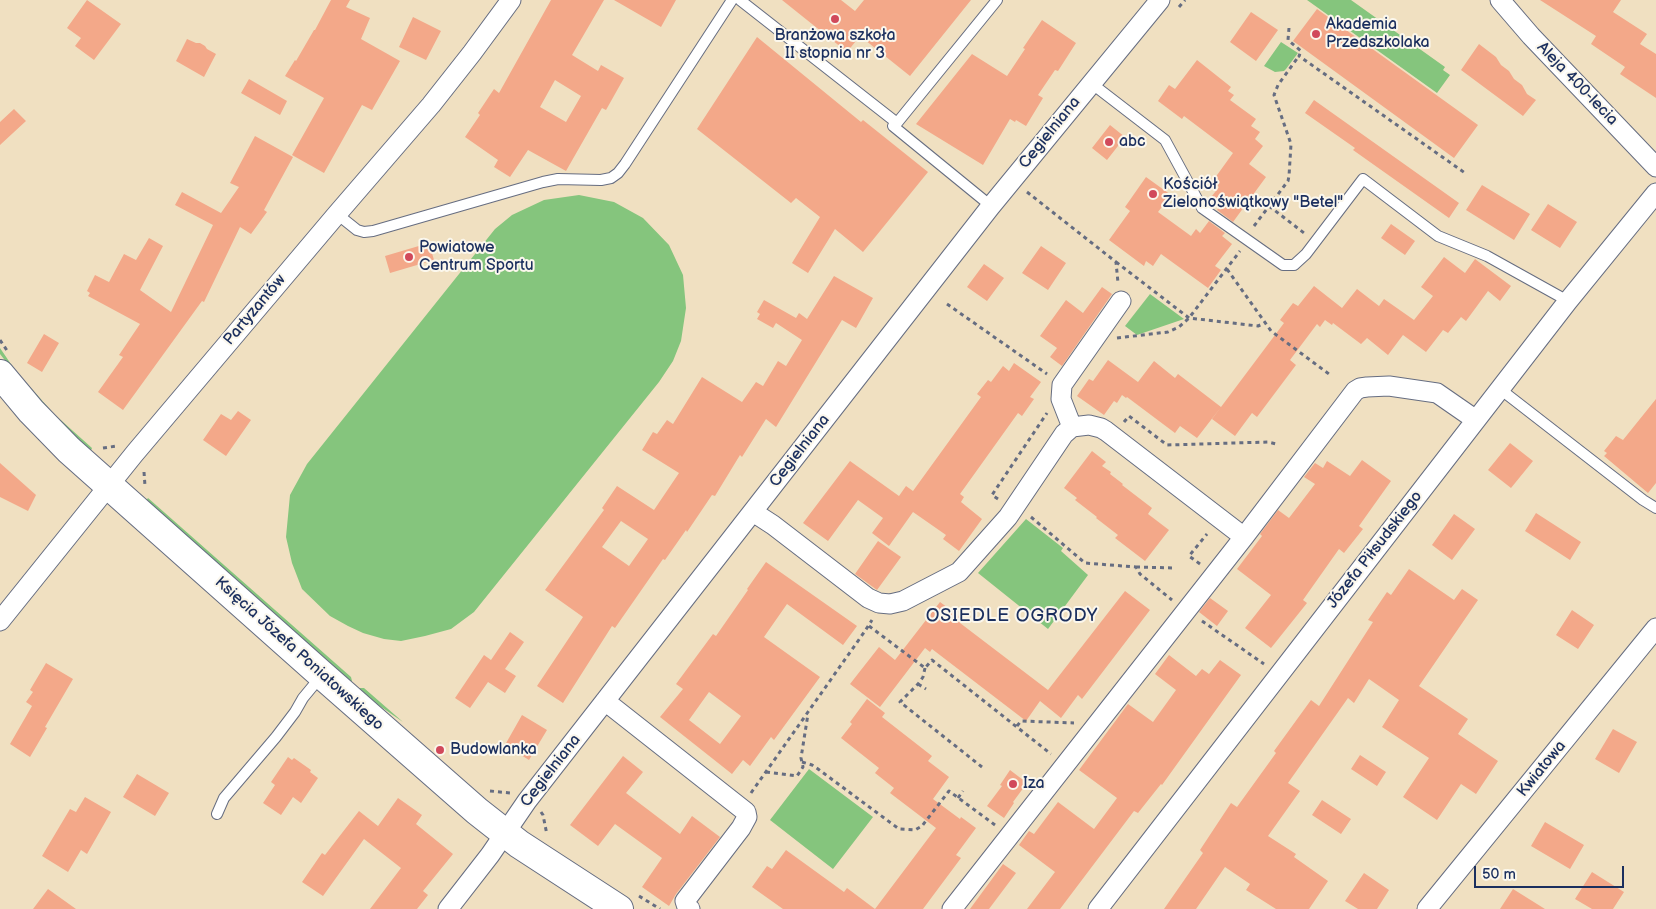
<!DOCTYPE html>
<meta charset="utf-8">
<style>
body{margin:0}
#map{position:relative;width:1656px;height:909px;overflow:hidden;background:#f0e0c1;font-family:"Balsamiq Sans",sans-serif}
canvas{display:block}
.scale{position:absolute;left:1474px;top:866px;width:150px;height:22px;box-sizing:border-box;border:2px solid #1b2f5e;border-top:0;padding-left:6px;font-size:15px;line-height:18px;white-space:nowrap;color:#1b2f5e;-webkit-text-stroke:4px #fbf7ec;paint-order:stroke}
</style>
<div id="map">
<canvas width="1656" height="909"></canvas>
<div class="scale">50 m</div>
</div>
<script>
const ctx = document.querySelector('canvas').getContext('2d');
ctx.lineJoin = 'round';
function fill(path, color) {
  ctx.fillStyle = color;
  ctx.fill(path, 'evenodd');
}
function toPath(rows) {
  const path = new Path2D();
  for (const r of rows) {
    path.moveTo(r[0], r[1]);
    for (let i = 2; i < r.length; i += 2) path.lineTo(r[i], r[i + 1]);
  }
  return path;
}
function trace(path, color, width, dash) {
  ctx.strokeStyle = color;
  ctx.lineWidth = width;
  ctx.lineCap = dash ? 'butt' : 'round';
  ctx.setLineDash(dash || []);
  ctx.stroke(path);
}
function label(font, color, halo, rows, align = 'center') {
  ctx.font = font + ' "Balsamiq Sans",sans-serif';
  ctx.lineWidth = 4;
  ctx.setLineDash([]);
  ctx.textBaseline = 'middle';
  ctx.strokeStyle = halo;
  ctx.fillStyle = color;
  for (const [text, x, y, turn = 0] of rows) {
    ctx.save();
    ctx.translate(x, y);
    ctx.rotate((+turn || 0) * Math.PI / 180);
    ctx.textAlign = isNaN(turn) ? turn : align;
    if (halo) ctx.strokeText(text, 0, 0);
    ctx.fillText(text, 0, 0);
    ctx.restore();
  }
}
const green = toPath([
 [1307,0,1351,0,1445,67,1443,70,1450,75,1437,93],
 [1281,42,1298,53,1286,69,1284,71,1275,72,1264,66],
 [579,195,614,202,643,218,669,245,683,275,686,308,681,341,673,361,659,382,474,612,451,629,425,636,401,641,384,639,363,633,348,626,330,616,302,589,292,563,286,537,290,495,307,464,495,229,512,215,544,200],
 [1150,294,1184,319,1137,335,1125,326],
 [0,348,15,370,54,414,92,448,90,453,87,448,84,445,81,445,21,381,0,354],
 [148,498,351,677,352,681,349,683,155,511,155,508,145,502],
 [1026,519,1063,548,1061,551,1088,575,1048,629,978,573],
 [360,688,364,688,403,722,358,691],
 [809,769,873,817,833,869,770,820]
]);
const building = toPath([
 [87,0,121,24,94,60,75,46,81,38,67,28],
 [331,0,350,0,346,7,370,18,361,39,400,61,372,110,362,105,324,173,292,155,324,98,285,76,295,60,296,61,314,30,315,30],
 [551,0,604,0,572,55,598,71,601,65,624,78,606,110,602,108,566,171,528,150,510,177,494,167,498,160,465,137,480,115,478,113,494,89,499,93],
 [555,80,581,96,566,122,540,107],
 [614,0,676,0,661,27],
 [782,0,841,0,855,11,864,0,971,0,910,76,860,36,847,52],
 [1540,0,1621,0,1613,12,1647,34,1640,44,1656,54,1656,98,1620,74,1625,67,1591,44,1596,36],
 [1317,9,1478,125,1454,158,1293,41],
 [1251,12,1278,30,1256,61,1230,42],
 [413,17,441,31,426,60,399,47],
 [1042,20,1076,43,1058,71,1055,70,1038,95,1043,98,1026,126,1016,120,1015,122,1010,119,983,165,916,124,972,54,1007,76,1025,49,1023,48],
 [757,37,861,122,863,120,928,172,863,252,835,229,808,273,792,263,820,217,796,198,791,203,697,129],
 [187,39,196,43,200,43,205,46,207,49,216,54,204,77,176,61],
 [1479,44,1496,57,1501,65,1509,71,1514,79,1522,85,1527,94,1536,100,1523,116,1461,70],
 [1197,60,1231,87,1228,91,1234,95,1230,100,1256,119,1251,126,1260,132,1255,139,1263,146,1249,164,1266,177,1233,222,1217,210,1222,203,1212,196,1219,187,1212,182,1233,153,1184,116,1182,119,1158,101,1169,85,1175,89],
 [249,79,287,101,280,115,241,93],
 [1314,100,1459,203,1449,218,1353,150,1355,148,1305,113],
 [14,109,26,121,0,145,0,122],
 [1110,125,1125,137,1107,160,1092,148],
 [255,136,293,157,264,210,267,212,251,234,240,227,204,302,202,301,123,410,98,392,123,357,119,355,140,324,88,296,90,293,87,291,95,275,109,282,124,254,136,260,149,238,163,246,140,290,171,312,213,225,175,205,182,192,221,213,239,187,230,183],
 [1146,177,1171,195,1158,212,1191,236,1196,229,1200,233,1209,221,1225,233,1222,236,1232,244,1215,266,1221,270,1208,288,1161,254,1153,266,1146,261,1144,266,1109,240,1130,211,1125,207],
 [1482,185,1530,214,1514,240,1466,210],
 [1548,204,1577,222,1560,248,1531,230],
 [1391,224,1415,241,1405,255,1381,238],
 [429,243,434,260,390,273,385,256],
 [1041,246,1066,263,1048,290,1022,273],
 [1444,257,1465,273,1475,259,1511,286,1500,301,1488,291,1466,321,1461,317,1448,333,1443,330,1426,352,1403,335,1388,355,1367,338,1361,344,1333,323,1332,325,1325,320,1320,327,1317,324,1290,360,1296,365,1257,417,1252,413,1235,436,1212,419,1284,323,1280,320,1293,303,1298,306,1314,286,1342,308,1357,289,1379,306,1384,299,1414,320,1433,296,1421,287],
 [984,264,1004,278,987,301,967,287],
 [834,276,873,298,856,328,842,320,776,427,766,419,742,457,740,455,715,496,712,495,687,532,686,530,665,560,663,559,615,628,612,626,563,703,537,686,583,617,545,590,604,510,602,508,617,486,654,510,679,473,642,450,653,432,657,434,667,420,673,424,702,377,742,402,756,382,763,386,778,361,786,366,802,340,776,323,773,328,757,319,760,314,757,312,764,300,796,318,799,313,807,319],
 [621,521,648,539,629,566,602,547],
 [1102,287,1112,294,1062,366,1050,357,1057,348,1040,336,1066,300,1083,313],
 [44,334,59,343,42,372,27,363],
 [1108,360,1138,382,1154,361,1175,378,1178,374,1221,407,1197,438,1180,426,1175,433,1127,397,1126,398,1122,395,1117,403,1114,401,1104,415,1077,396,1089,379,1093,381],
 [1014,363,1041,382,1030,397,1034,399,1022,416,1018,413,960,494,964,497,961,502,982,519,959,551,943,539,946,535,913,512,889,546,872,533,883,518,858,500,828,541,803,523,850,461,899,496,906,486,913,491,981,397,977,394,988,380,991,382,1003,366,1009,371],
 [1656,399,1656,483,1648,493,1604,456,1607,453,1604,451,1616,436,1623,440],
 [238,411,251,420,226,456,203,440,221,414,231,420],
 [1510,443,1533,461,1511,488,1488,470],
 [1092,451,1106,462,1102,466,1111,472,1110,474,1123,484,1122,485,1152,508,1148,514,1169,530,1145,561,1115,538,1118,535,1096,518,1097,517,1075,500,1077,498,1064,488],
 [1362,460,1391,481,1359,526,1363,529,1344,553,1339,549,1303,600,1307,603,1271,648,1245,628,1271,595,1237,569,1262,536,1260,534,1278,510,1289,518,1315,484,1304,477,1315,463,1323,468,1327,461,1350,476],
 [0,463,36,495,28,511,0,497],
 [1536,513,1581,542,1570,560,1525,531],
 [1454,514,1475,529,1452,560,1432,545],
 [878,541,901,557,877,590,855,574],
 [766,562,857,626,843,645,787,604,764,637,820,677,774,740,771,737,750,766,743,760,732,774,660,717,683,689,676,684,713,634,716,636,748,590,747,589],
 [709,692,741,716,720,744,689,720],
 [1409,569,1454,600,1462,589,1478,600,1419,686,1468,719,1458,734,1498,761,1476,794,1461,784,1437,820,1403,797,1429,758,1382,727,1399,700,1369,679,1354,703,1348,698,1288,783,1300,791,1268,836,1296,854,1294,857,1328,881,1309,909,1276,909,1246,890,1250,884,1225,867,1196,909,1164,909,1203,853,1200,850,1231,803,1237,807,1276,753,1274,751,1311,700,1319,706,1373,622,1368,620,1387,592,1391,595],
 [1125,591,1150,610,1082,699,1078,695,1061,718,1040,701,1026,721,932,649,930,652,925,648,880,707,850,684,879,647,895,660,940,602,963,619,960,623,1048,690],
 [1210,598,1228,611,1217,626,1199,612],
 [1572,610,1594,625,1578,649,1556,635],
 [510,632,524,642,505,669,516,676,505,693,488,682,470,708,455,698,484,655,491,660],
 [1169,655,1196,676,1202,669,1209,674,1220,660,1241,675,1162,785,1161,784,1138,813,1134,811,1060,909,1027,909,1055,872,1019,845,1029,831,1034,834,1058,802,1094,829,1117,798,1079,770,1128,704,1153,722,1176,690,1155,674],
 [46,663,73,679,45,727,47,728,30,757,10,744,32,706,26,702,33,692,30,690],
 [867,699,885,713,882,717,932,756,928,761,949,777,933,799,960,819,961,817,976,828,956,855,961,858,923,909,783,909,752,887,767,866,772,869,786,850,844,892,847,888,875,909,936,828,890,793,894,788,875,773,879,768,841,738,852,724,850,722],
 [522,715,547,730,529,760,505,745],
 [1613,729,1637,742,1619,773,1595,759],
 [1360,755,1386,772,1377,786,1351,769],
 [623,756,643,772,626,793,680,834,692,816,720,837,676,894,669,906,642,887,662,858,615,824,598,846,570,825],
 [288,757,292,760,294,758,311,770,310,772,318,778,301,803,293,797,281,815,263,803,275,785,271,782],
 [1010,770,1027,783,1013,802,1014,803,1004,818,987,806,1002,786,1000,785],
 [137,774,169,793,155,816,123,797],
 [85,797,111,812,87,854,81,850,68,872,42,856,70,809,76,812],
 [398,798,422,815,416,824,453,854,423,891,428,895,417,909,370,909,401,868,364,839,323,896,302,882,322,853,325,855,359,811,378,826],
 [1322,800,1351,819,1341,834,1312,815],
 [1545,822,1584,845,1570,869,1531,846],
 [1003,864,1016,873,989,909,970,909],
 [1592,872,1624,892,1613,909,1592,909,1575,899],
 [1364,873,1389,890,1377,909,1358,909,1345,901],
 [48,889,76,909,33,909],
 [1513,889,1545,909,1500,909]
]);
const path = toPath([
 [1179,7,1185,0],
 [1289,28,1288,40,1301,51,1299,56,1465,173],
 [1027,192,1116,262,1118,283],
 [1269,206,1304,233],
 [1254,226,1288,181,1289,176,1291,144,1274,95,1278,85,1299,56],
 [1116,262,1189,318,1258,326,1265,323],
 [1227,269,1271,331,1329,374],
 [947,304,1047,374],
 [1117,338,1168,332,1179,327,1189,318,1240,251],
 [0,340,8,352],
 [1124,422,1129,416,1167,445,1268,442,1276,444],
 [103,448,117,446],
 [144,472,145,486],
 [998,499,992,495,1047,413],
 [1031,517,1085,563,1136,567,1140,574,1172,600],
 [1200,564,1189,556,1207,534],
 [1136,567,1176,568],
 [1202,621,1264,664],
 [869,626,925,668,932,660,1051,754],
 [925,668,923,677,918,684,900,702,982,767],
 [918,684,926,689],
 [1017,726,1021,721,1074,723],
 [802,762,812,765,818,769,899,829,915,830,922,826,949,791,995,825],
 [766,772,797,776,803,767,801,758,808,714],
 [490,791,511,793],
 [751,793,865,631,872,620],
 [958,798,963,791],
 [541,812,543,815,547,835],
 [639,896,660,909]
]);
const lane = toPath([
 [740,0,897,123,893,126,991,206],
 [1091,83,1165,140,1202,208,1283,265,1294,265,1306,254,1363,179,1438,236,1487,256,1568,301],
 [897,123,997,0],
 [337,214,357,230,364,232,373,231,543,182,558,179,601,180,611,178,618,173,625,164,732,0],
 [1500,389,1643,500,1656,508],
 [217,814,224,798,276,737,295,712,303,698,322,675]
]);
const street = toPath([
 [1500,0,1531,36,1656,167],
 [1072,427,1061,399,1062,385,1121,301],
 [753,512,773,525,868,598,879,603,890,604,903,601,959,572,1008,517,1064,434,1072,427,1089,425,1101,428,1106,431,1244,537],
 [0,621,135,453,337,214,431,105,472,53,511,0],
 [605,701,746,812,747,817,741,828,685,901,687,907,690,909],
 [448,909,490,855,527,801,991,206,1160,0],
 [952,909,1244,537,1355,391,1360,388,1367,387,1389,386,1437,393,1476,420],
 [1098,909,1476,420,1568,301,1656,193],
 [1427,909,1656,628]
]);
const secondary = toPath([
 [0,374,31,411,69,450,322,675,477,811,519,844,619,909]
]);
const markers = [
 [835,19,5,"#d1495b"],
 [1316,34,5,"#d1495b"],
 [1109,142,5,"#d1495b"],
 [1153,194,5,"#d1495b"],
 [409,257,5,"#d1495b"],
 [440,750,5,"#d1495b"],
 [1013,784,5,"#d1495b"]
];
const poiNames = [
 ["Akademia",1326,25],
 ["Przedszkolaka",1326,43],
 ["Branżowa szkoła",835,36,"center"],
 ["II stopnia nr 3",835,54,"center"],
 ["abc",1119,142],
 ["Kościół",1163,185],
 ["Zielonoświątkowy \"Betel\"",1163,203],
 ["Powiatowe",419,248],
 ["Centrum Sportu",419,266],
 ["Budowlanka",450,750],
 ["Iza",1023,784]
];
const streetNames = [
 ["Aleja 400-lecia",1577,84,46],
 ["Cegielniana",1050,133,-51],
 ["Partyzantów",255,310,-50],
 ["Cegielniana",800,451,-52],
 ["Józefa Piłsudskiego",1375,550,-52],
 ["Księcia Józefa Poniatowskiego",299,654,42],
 ["Kwiatowa",1542,769,-51],
 ["Cegielniana",551,771,-52]
];
const neighbourhoodNames = [
 ["OSIEDLE OGRODY",1012,616]
];
fill(green, '#85c57d');
fill(building, '#f3a889');
trace(lane, '#666d81', 12);
trace(street, '#666d81', 21);
trace(secondary, '#666d81', 30);
trace(path, '#666d81', 3, [4, 4]);
trace(lane, '#fff', 10);
trace(street, '#fff', 19);
trace(secondary, '#fff', 28);
for (const [x, y, r, color] of markers) {
  const dot = new Path2D();
  dot.arc(x, y, r, 0, 2 * Math.PI);
  ctx.fillStyle = color;
  ctx.fill(dot);
  trace(dot, '#fbf7ec', 2);
}
label('16px', '#1b2f5e', '#fbf7ec', poiNames, 'left');
label('16px', '#1b2f5e', '#fbf7ec', streetNames);
ctx.letterSpacing = '1px';
label('18px', '#1b2f5e', '#fbf7ec', neighbourhoodNames);
ctx.letterSpacing = '0px';
</script>
